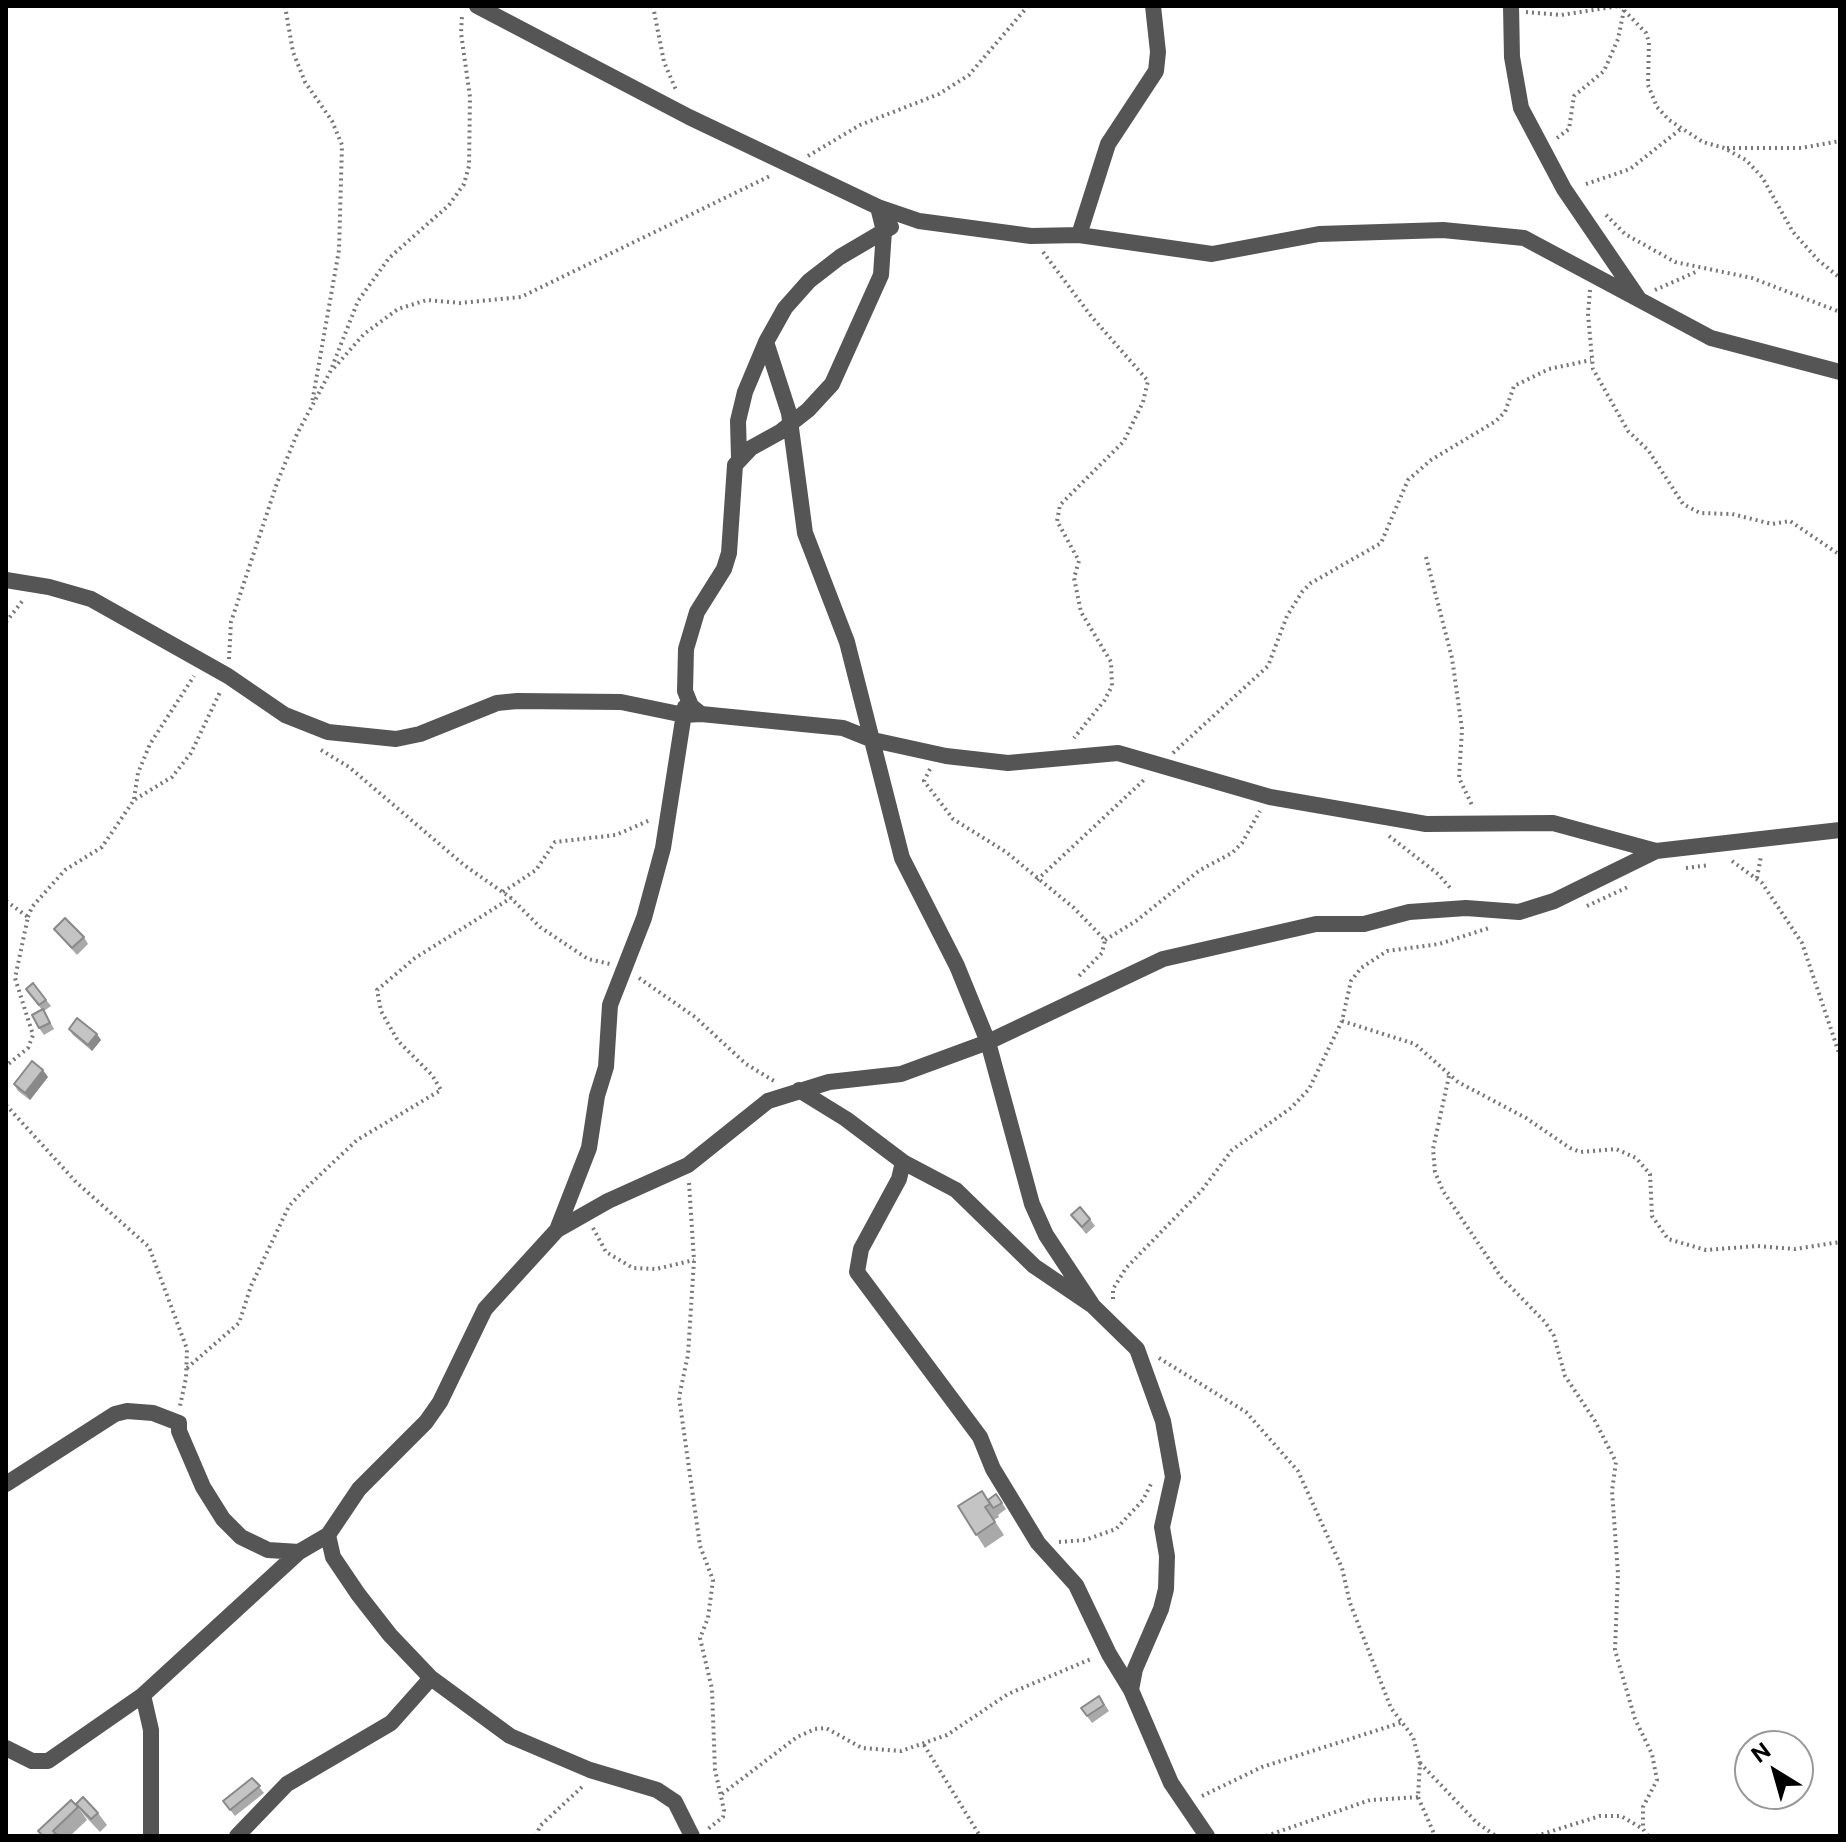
<!DOCTYPE html>
<style>
body{margin:0}
#map{position:relative;width:1846px;height:1842px;overflow:hidden;background:#fff;font-family:"Public Sans",sans-serif}
canvas{display:block}
.frame{position:absolute;inset:0;border:8px solid #000;pointer-events:none}
.north{position:absolute;left:1734px;top:1730px;width:80px;height:80px;box-sizing:border-box;background:#fff;border:2px solid #999;border-radius:50%;rotate:323deg;font-size:22px;font-weight:700;line-height:32px;text-align:center;color:#000}
.north::after{content:'';display:block;margin:auto;width:28px;height:36px;background:#000;clip-path:polygon(50% 0,100% 100%,50% 72%,0 100%)}
</style>
<div id="map">
<canvas width="1846" height="1842"></canvas>
<div class="frame"></div>
<div class="north">N</div>
</div>
<script>
const ctx = document.querySelector('canvas').getContext('2d');
ctx.lineJoin = 'round';
function toPath(rows) {
  const path = new Path2D();
  for (const r of rows) {
    path.moveTo(r[0], r[1]);
    for (let i = 2; i < r.length; i += 2) path.lineTo(r[i], r[i + 1]);
  }
  return path;
}
function trace(path, color, width, dash) {
  ctx.strokeStyle = color;
  ctx.lineWidth = width;
  ctx.lineCap = dash ? 'butt' : 'round';
  ctx.setLineDash(dash || []);
  ctx.stroke(path);
}
function fill(path, color) {
  ctx.fillStyle = color;
  ctx.fill(path, 'evenodd');
}
const path = toPath([
 [285,6,293,52,305,82,332,121,342,145,339,250,312,403],
 [653,6,664,62,676,90],
 [1620,6,1646,33,1649,42,1648,85,1657,107,1669,120,1703,142,1724,148,1746,160,1762,177,1793,232,1818,260,1840,278],
 [1526,12,1561,15,1619,6],
 [1557,138,1569,129,1574,96,1604,71,1618,39,1624,10],
 [1727,148,1801,148,1840,141],
 [808,156,860,125,939,94,969,75,1028,6],
 [1586,184,1630,169,1682,128],
 [1606,215,1625,234,1675,262,1752,278,1840,312],
 [1043,252,1091,316,1148,381,1143,402,1124,441,1060,505,1057,521,1079,561,1074,578,1081,612,1111,662,1112,686,1104,701,1074,738],
 [1590,290,1588,314,1593,369,1628,431,1648,450,1683,504,1700,513,1732,514,1772,524,1790,521,1840,555],
 [1655,290,1698,271],
 [334,368,364,334,398,309,427,300,460,303,521,297,772,175],
 [1426,557,1452,658,1462,729,1459,778,1472,805],
 [6,622,24,599],
 [229,659,231,622,277,483,297,434,330,372,358,301,389,258,449,205,464,184,469,166,470,97,461,33,462,16],
 [321,750,349,767,464,865,511,898,540,927,588,959,610,964],
 [1173,753,1268,666,1287,616,1302,592,1311,583,1381,543,1408,480,1431,460,1496,421,1505,412,1514,386,1549,369,1591,360],
 [930,769,924,781,953,819,1006,852,1074,908,1105,940,1102,953,1077,978],
 [134,799,138,773,150,744,194,676],
 [1389,836,1438,874,1452,890],
 [1732,861,1762,883,1802,943,1840,1056],
 [1686,868,1709,865],
 [1757,878,1761,856],
 [1037,880,1146,778],
 [503,892,536,870,555,842,616,835,650,820],
 [6,901,28,917,15,978,33,1035,28,1048,6,1066],
 [1587,906,1630,886],
 [28,917,32,907,65,870,102,847,134,800,172,777,191,753,221,690],
 [1105,940,1136,921,1200,870,1232,853,1242,843,1260,811],
 [639,978,695,1017,746,1064,774,1081],
 [1342,1021,1415,1044,1458,1082,1526,1118,1570,1148,1580,1152,1616,1149,1636,1158,1650,1174,1652,1216,1668,1239,1706,1250,1757,1246,1795,1249,1840,1242],
 [1449,1076,1433,1149,1435,1172,1443,1191,1501,1277,1545,1322,1554,1336,1565,1376,1595,1421,1616,1462,1612,1491,1618,1574,1615,1650,1635,1719,1652,1754,1657,1780,1643,1807,1643,1829],
 [6,1105,76,1182,149,1247,187,1349,186,1378,180,1406],
 [689,1183,694,1260,688,1355,679,1397,700,1546,713,1580,708,1618,700,1638,712,1689,715,1770,724,1810,723,1817,708,1829],
 [593,1228,606,1252,633,1268,656,1269,694,1260],
 [1113,1299,1113,1289,1126,1268,1202,1190,1232,1150,1291,1108,1309,1089,1342,1021,1351,981,1361,968,1387,951,1439,944,1489,928],
 [1159,1358,1246,1412,1298,1471,1342,1568,1350,1603,1391,1708,1413,1737,1420,1763,1418,1797,1435,1836],
 [187,1368,239,1323,251,1286,289,1206,305,1189,357,1140,441,1090,432,1075,398,1041,381,1011,377,990,415,958,511,898],
 [1059,1542,1085,1540,1116,1529,1143,1500,1152,1482],
 [924,1745,980,1836],
 [1420,1763,1477,1823,1496,1836],
 [722,1794,797,1737,815,1729,826,1728,862,1748,901,1751,947,1735,1008,1694,1091,1659],
 [1202,1796,1262,1767,1403,1722],
 [536,1836,540,1826,583,1786],
 [1266,1836,1370,1800,1418,1797],
 [1536,1836,1600,1816,1621,1816,1643,1829,1648,1836]
]);
const minor = toPath([
 [477,6,689,117,878,207,919,221,1031,236,1079,235,1212,254,1319,234,1443,230,1524,238,1711,338,1840,372],
 [1511,6,1512,57,1521,108,1564,189,1639,299],
 [878,207,884,231,881,275,832,384,808,410,780,432,751,448,735,465,729,553,724,569,697,612,686,649,685,691,691,706,701,714,843,728,873,740,946,756,1008,763,1118,753,1270,797,1426,824,1553,823,1656,851,1840,830],
 [1079,235,1108,144,1156,71,1158,52,1153,6],
 [766,342,789,413,805,533,847,642,902,858,957,966,988,1042,1032,1204,1046,1235,1093,1306],
 [739,458,738,421,745,392,766,342,785,308,809,281,840,257,891,227],
 [6,580,49,587,91,599,228,676,285,715,328,732,396,739,420,734,497,703,517,701,621,702,684,715,701,714],
 [799,1090,846,1119,903,1162,956,1190,1034,1266,1093,1306,1137,1349,1163,1421,1173,1477,1162,1527,1167,1556,1166,1589,1161,1609,1135,1669,1131,1690],
 [903,1162,899,1179,861,1249,857,1272,980,1437,993,1469,1038,1543,1076,1585,1109,1654,1131,1690,1171,1783,1207,1836],
 [557,1230,589,1148,597,1096,606,1067,610,1005,644,918,663,848,685,707],
 [6,1484,115,1414,127,1411,153,1413,179,1423,179,1431,203,1487,223,1519,241,1537,268,1550,299,1552],
 [328,1535,333,1557,358,1594,390,1635,431,1678,510,1736,590,1770,657,1790,675,1802,692,1836],
 [6,1748,32,1761,48,1761,143,1695],
 [151,1836,151,1730,143,1695,299,1552,328,1535,359,1489,426,1422,440,1402,485,1309,557,1230,608,1201,688,1165,768,1101,829,1082,901,1074,988,1042,1163,959,1316,924,1364,924,1409,912,1466,908,1519,912,1554,901,1656,851],
 [237,1836,287,1784,391,1723,431,1678]
]);
const wall = toPath([
 [54,929,84,937,88,944,77,955],
 [33,983,51,1006,44,1011,54,1029,44,1035,39,1028,42,1010,26,989],
 [69,1029,101,1040,92,1051,73,1035],
 [48,1077,30,1100,18,1091,14,1084],
 [1071,1215,1090,1219,1095,1226,1086,1234],
 [996,1494,1006,1509,998,1515,999,1517,994,1520,1004,1535,985,1548,958,1506,988,1500],
 [1099,1696,1109,1711,1092,1723,1081,1708],
 [252,1778,264,1793,235,1816,223,1801],
 [76,1804,98,1813,107,1825,100,1832,85,1816],
 [78,1807,87,1820,70,1836,41,1836,38,1831]
]);
const shadedWall = toPath([
 [97,1034,101,1040,92,1051,88,1045],
 [43,1070,48,1077,30,1100,25,1093]
]);
const building = toPath([
 [65,918,84,937,72,948,54,929,65,918],
 [33,983,46,1000,39,1005,26,989,33,983],
 [43,1009,50,1023,39,1028,32,1015,43,1009],
 [77,1018,97,1034,88,1045,69,1029,77,1018],
 [32,1061,43,1070,25,1093,14,1084,32,1061],
 [1080,1207,1090,1219,1082,1227,1071,1215,1080,1207],
 [982,1491,990,1504,985,1507,995,1522,976,1535,958,1506,982,1491],
 [996,1494,1002,1503,993,1508,988,1500,996,1494],
 [1099,1696,1104,1705,1087,1716,1081,1708,1099,1696],
 [252,1778,260,1786,230,1810,223,1801,252,1778],
 [83,1797,98,1813,91,1819,76,1804,83,1797],
 [71,1800,78,1807,53,1831,58,1836,43,1836,38,1831,71,1800]
]);
trace(path, '#777', 4, [2, 4]);
trace(minor, '#555', 16);
fill(wall, '#a9a9a9');
fill(shadedWall, '#898989');
fill(building, '#c4c4c4');
trace(building, '#898989', 2);
</script>
